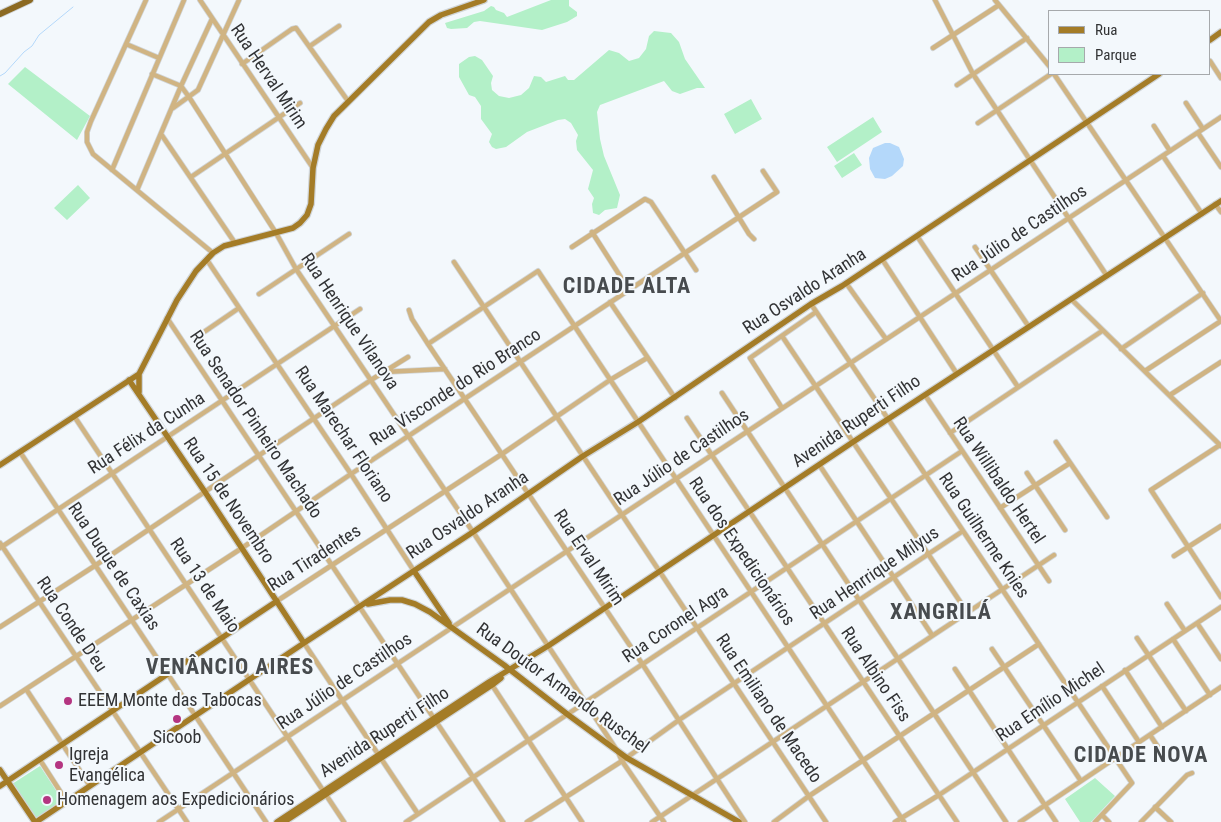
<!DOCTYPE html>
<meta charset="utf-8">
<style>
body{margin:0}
#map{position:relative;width:1221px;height:822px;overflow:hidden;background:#f3f8fc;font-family:"Roboto Condensed",sans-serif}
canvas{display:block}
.legend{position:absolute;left:1048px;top:10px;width:162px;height:65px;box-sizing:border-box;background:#f3f8fc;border:1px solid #a6a9ac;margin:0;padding:6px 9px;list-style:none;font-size:15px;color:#323335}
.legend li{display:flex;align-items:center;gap:10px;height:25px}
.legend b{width:25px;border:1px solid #a6a9ac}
</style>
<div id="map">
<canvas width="1221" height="822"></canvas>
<ul class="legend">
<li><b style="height:6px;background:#a47c27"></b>Rua</li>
<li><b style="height:14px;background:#b3f0c8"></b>Parque</li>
</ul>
</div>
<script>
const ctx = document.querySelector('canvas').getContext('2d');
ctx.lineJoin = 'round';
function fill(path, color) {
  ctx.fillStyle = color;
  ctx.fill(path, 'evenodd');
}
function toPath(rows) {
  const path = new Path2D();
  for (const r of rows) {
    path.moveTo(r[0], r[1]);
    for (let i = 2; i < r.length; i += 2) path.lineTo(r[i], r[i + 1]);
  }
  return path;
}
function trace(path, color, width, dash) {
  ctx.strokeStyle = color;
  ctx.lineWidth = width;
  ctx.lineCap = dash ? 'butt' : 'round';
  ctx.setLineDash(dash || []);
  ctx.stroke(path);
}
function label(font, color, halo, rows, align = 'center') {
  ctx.font = font + ' "Roboto Condensed",sans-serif';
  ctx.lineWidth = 4;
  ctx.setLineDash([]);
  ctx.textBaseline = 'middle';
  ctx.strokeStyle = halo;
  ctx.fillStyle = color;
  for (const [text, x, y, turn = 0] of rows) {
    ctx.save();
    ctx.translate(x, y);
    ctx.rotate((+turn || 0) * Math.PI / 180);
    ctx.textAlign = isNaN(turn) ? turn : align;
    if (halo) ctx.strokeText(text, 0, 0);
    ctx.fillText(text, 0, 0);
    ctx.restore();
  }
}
const green = toPath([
 [551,0,569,0,569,6,577,12,577,16,567,22,542,30,480,21,474,22,467,28,451,29,447,28,445,23,484,11,491,6,494,7,496,10,504,13,507,17],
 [654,31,671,33,679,42,685,59,705,88,697,88,680,94,672,91,664,81,600,105,597,112,600,139,604,156,620,195,617,208,605,210,599,215,593,213,592,204,594,198,588,189,593,170,577,150,576,141,578,135,571,123,565,119,558,120,527,132,506,147,496,149,492,147,489,142,492,134,481,119,481,106,475,97,469,95,459,77,459,64,469,57,475,56,482,60,493,76,491,83,492,90,499,96,509,98,521,95,529,88,534,76,541,77,546,82,565,76,568,80,574,80,609,50,619,53,629,61,639,58,646,49,649,36],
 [25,67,90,116,77,140,8,84],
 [751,99,762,119,735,134,724,114],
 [873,117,882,132,837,162,827,147],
 [854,153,862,165,842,178,834,166],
 [78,185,90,198,67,220,54,208],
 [40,766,63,801,36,820,12,784],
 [1095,778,1115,796,1091,822,1080,822,1065,799]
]);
const water = toPath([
 [885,143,890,143,899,147,904,159,903,166,892,176,885,179,875,178,870,169,869,158,873,148]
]);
const stream = toPath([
 [0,76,5,73,24,52,32,46,39,35,73,7]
]);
const minor = toPath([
 [146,0,91,121,87,132,87,142,93,154,213,253],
 [200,0,313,168],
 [935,0,973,74,1107,276],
 [995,0,1050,67],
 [126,44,159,58],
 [310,46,339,26],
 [933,48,999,5],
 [1210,61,1221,78],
 [242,64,292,29,296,28,348,101],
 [152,74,181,86,189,97,276,233,296,269,473,532,618,752,622,761,664,822],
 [1054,74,1221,321],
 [957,85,1027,38],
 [1186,103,1203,129],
 [173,108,198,90,239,0],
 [978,123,1051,74],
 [1154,126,1170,151],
 [1198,133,1221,167],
 [161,134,235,243],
 [1163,156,1202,214],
 [112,170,184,0],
 [191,177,300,103],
 [714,177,749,234,754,239],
 [137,190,181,86,212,19],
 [1215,204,1221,212],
 [592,232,629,290],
 [917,236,1018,387],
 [572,247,645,199,651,202,696,270],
 [975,247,1029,327],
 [882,259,957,374],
 [207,260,351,474,414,571],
 [454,262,826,822],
 [846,283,886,339],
 [259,294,349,234],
 [1071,299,1221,446],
 [610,302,675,398],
 [811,304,1132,783,1095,822],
 [409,310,412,319,428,344,643,665,745,822],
 [167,318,503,822],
 [204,332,239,308],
 [782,336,967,612],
 [428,344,538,271,904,822],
 [1121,349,1203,293],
 [1145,371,1221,321],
 [384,372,445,369],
 [722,393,1006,822],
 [925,395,1049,581],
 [1170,395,1221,362],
 [782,408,750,358,816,312],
 [74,416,344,822],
 [687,418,957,822],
 [950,433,1102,331],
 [1056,442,1107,517],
 [1220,445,1151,490,1221,597],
 [20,452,266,822],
 [820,466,932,635],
 [1027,473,1065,530],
 [1000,508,1070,463],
 [0,543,187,822],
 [0,548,360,309],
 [1174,556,1221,526],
 [277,601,502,454,610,380,647,358],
 [1167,604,1185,631],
 [1197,623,1221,659],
 [0,627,96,565,371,380,408,357],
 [1137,638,1186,711],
 [1173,639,1210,695],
 [304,643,418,814],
 [992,649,1081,781],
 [955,669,1056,822],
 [1125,670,1162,727],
 [490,682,582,822],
 [1102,686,1139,742],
 [26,689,90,786],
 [0,706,242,548,351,474,777,192,763,171],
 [1150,735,1162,753],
 [40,760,67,802],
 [1155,807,1171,822],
 [1102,815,1109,822],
 [159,822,1221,117],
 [406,822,962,451],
 [527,822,622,761,679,720,963,531],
 [652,822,1054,555],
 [774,822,809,796,1039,644],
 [895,822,939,795,1221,607],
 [1020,822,1221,687],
 [1141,822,1187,775,1192,773]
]);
const major = toPath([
 [1210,40,1221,32],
 [129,380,205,492,304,643],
 [139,392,139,374,177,300,196,271,213,253,224,246,293,228,300,223,307,215,311,204,313,168,318,145,326,129,334,116,429,22,441,15,484,0],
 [0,465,139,374],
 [414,571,449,623],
 [368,604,390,600,402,600,415,604,430,612,504,665,567,714,627,758,739,822],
 [0,770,35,822],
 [0,786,277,601],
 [36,822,304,643,473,532,583,456,638,422,811,304,842,286,1159,74],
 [277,822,489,682,548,646,853,442,1221,201],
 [284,822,492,685,501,678]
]);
const highway = toPath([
 [0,14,30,0]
]);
const markers = [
 [68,701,5,"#b43581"],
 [177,719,5,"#b43581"],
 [59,765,5,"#b43581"],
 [47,800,5,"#b43581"]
];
const streetNames = [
 ["Rua Herval Mirim",268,77,56],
 ["Rua Júlio de Castilhos",1020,234,-34],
 ["Rua Osvaldo Aranha",805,292,-33],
 ["Rua Henrique Vilanova",349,322,56],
 ["Rua Visconde do Rio Branco",456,388,-33],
 ["Avenida Ruperti Filho",857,422,-34],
 ["Rua Senador Pinheiro Machado",255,425,56],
 ["Rua Félix da Cunha",147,434,-33],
 ["Rua Marechar Floriano",343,435,56],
 ["Rua Júlio de Castilhos",682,458,-34],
 ["Rua Willibaldo Hertel",998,481,56],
 ["Rua 15 de Novembro",228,501,56],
 ["Rua Osvaldo Aranha",468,516,-34],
 ["Rua Guilherme Knies",983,536,56],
 ["Rua dos Expedicionários",741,552,56],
 ["Rua Erval Mirim",588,558,56],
 ["Rua Tiradentes",315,559,-33],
 ["Rua Duque de Caxias",113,567,56],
 ["Rua Henrrique Milyus",875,574,-34],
 ["Rua 13 de Maio",204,586,56],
 ["Rua Conde D'eu",71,625,56],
 ["Rua Coronel Agra",676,625,-34],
 ["Rua Albino Fiss",875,675,56],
 ["Rua Júlio de Castilhos",345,682,-34],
 ["Rua Doutor Armando Ruschel",562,689,36],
 ["Rua Emílio Michel",1051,703,-34],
 ["Rua Emiliano de Macedo",768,709,56],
 ["Avenida Ruperti Filho",385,733,-33]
];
const poiNames = [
 ["EEEM Monte das Tabocas",78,701],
 ["Sicoob",177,738,"center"],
 ["Igreja",69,755],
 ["Evangélica",69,776],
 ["Homenagem aos Expedicionários",57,800]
];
const districtNames = [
 ["CIDADE ALTA",627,287],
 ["XANGRILÁ",941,613],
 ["VENÂNCIO AIRES",230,668],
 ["CIDADE NOVA",1141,756]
];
fill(green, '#b3f0c8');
fill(water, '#b4d8fa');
trace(stream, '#b4d8fa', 1);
trace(minor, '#d0d5d8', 6);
trace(major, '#d0d5d8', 8);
trace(highway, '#d0d5d8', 8);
trace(minor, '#d0b483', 4.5);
trace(major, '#a47c27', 5.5);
trace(highway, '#8c6a22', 6);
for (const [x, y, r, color] of markers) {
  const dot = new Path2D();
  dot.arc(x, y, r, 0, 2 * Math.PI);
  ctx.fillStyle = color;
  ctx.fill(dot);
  trace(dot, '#f3f8fc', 2);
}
label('18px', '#323335', '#f3f8fc', streetNames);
label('18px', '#323335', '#f3f8fc', poiNames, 'left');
ctx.letterSpacing = '1px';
label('bold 22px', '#474b4e', '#f3f8fc', districtNames);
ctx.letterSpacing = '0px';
</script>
